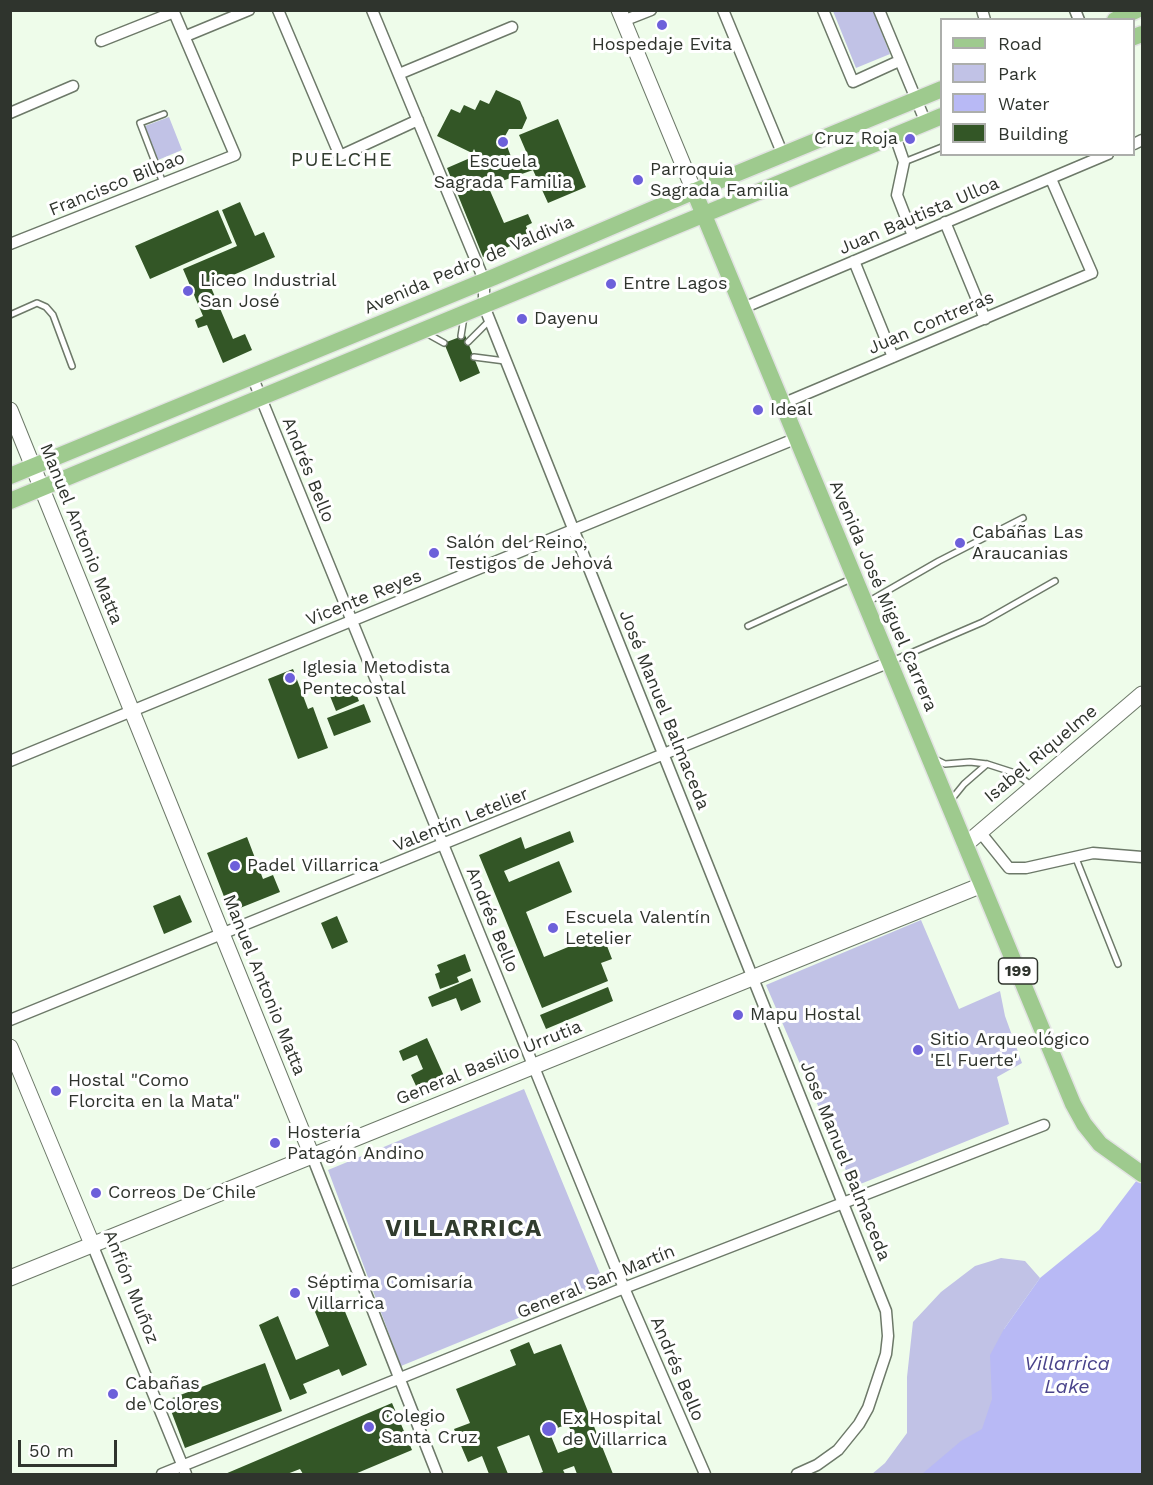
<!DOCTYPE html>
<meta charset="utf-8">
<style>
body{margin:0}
#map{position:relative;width:1153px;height:1485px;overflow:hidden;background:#eefcea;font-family:"Work Sans",sans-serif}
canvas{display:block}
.frame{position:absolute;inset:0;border:12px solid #2f342d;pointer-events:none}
.legend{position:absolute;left:940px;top:18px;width:195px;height:138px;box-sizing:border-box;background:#fff;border:2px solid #acaeab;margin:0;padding:8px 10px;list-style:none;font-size:18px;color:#2f342d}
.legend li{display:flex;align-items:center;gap:12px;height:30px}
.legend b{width:30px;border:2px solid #acaeab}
.scale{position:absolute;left:18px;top:1440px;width:99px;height:27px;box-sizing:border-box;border:3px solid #2f342d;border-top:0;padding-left:8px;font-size:18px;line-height:21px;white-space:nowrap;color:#2f342d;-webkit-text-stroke:4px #fff;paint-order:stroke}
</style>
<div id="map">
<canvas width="1153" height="1485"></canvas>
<div class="frame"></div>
<ul class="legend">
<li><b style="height:8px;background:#9eca8e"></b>Road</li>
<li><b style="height:16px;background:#c1c2e6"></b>Park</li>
<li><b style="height:16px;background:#b8b9f5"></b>Water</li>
<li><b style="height:16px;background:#335626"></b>Building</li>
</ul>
<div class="scale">50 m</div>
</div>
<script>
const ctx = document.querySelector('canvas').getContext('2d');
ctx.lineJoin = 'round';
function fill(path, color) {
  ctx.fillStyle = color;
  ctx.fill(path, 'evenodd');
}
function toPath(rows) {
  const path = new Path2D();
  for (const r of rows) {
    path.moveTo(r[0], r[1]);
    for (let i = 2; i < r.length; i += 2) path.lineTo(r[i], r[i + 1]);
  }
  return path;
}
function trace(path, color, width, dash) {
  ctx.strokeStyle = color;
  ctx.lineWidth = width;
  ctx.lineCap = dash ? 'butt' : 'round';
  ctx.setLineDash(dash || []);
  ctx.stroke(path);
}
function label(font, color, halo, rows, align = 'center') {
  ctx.font = font + ' "Work Sans",sans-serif';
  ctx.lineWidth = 6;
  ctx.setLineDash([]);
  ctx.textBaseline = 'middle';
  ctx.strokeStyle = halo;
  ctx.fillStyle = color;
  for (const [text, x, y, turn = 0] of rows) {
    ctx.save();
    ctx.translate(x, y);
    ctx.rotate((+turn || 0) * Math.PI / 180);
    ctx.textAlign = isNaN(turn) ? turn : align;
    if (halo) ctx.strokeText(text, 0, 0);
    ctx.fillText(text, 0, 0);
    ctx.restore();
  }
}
const green = toPath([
 [833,11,873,11,890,54,856,68],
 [169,117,182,150,158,160,145,126],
 [921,920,959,1009,1000,991,1005,1016,1022,1063,997,1077,1009,1124,853,1187,766,985],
 [524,1089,604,1283,401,1366,328,1170],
 [1001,1258,1025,1261,1040,1278,1004,1329,1142,1474,872,1474,885,1463,907,1433,907,1377,913,1322,941,1292,975,1266]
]);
const water = toPath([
 [1142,1168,1142,1474,922,1474,961,1441,982,1429,992,1399,990,1355,1004,1329,1040,1278,1099,1230,1137,1180]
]);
const building = toPath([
 [496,90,520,101,527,118,522,129,509,129,504,138,513,162,528,156,519,135,558,119,586,187,548,203,533,170,488,186,504,223,528,214,532,223,526,226,531,238,483,257,447,168,477,155,474,149,472,153,437,136,451,109,460,113,464,105,475,110,480,100,489,104],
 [240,202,255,236,264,232,275,257,210,285,233,339,245,334,252,350,223,363,207,325,198,328,195,320,203,316,183,269,237,246,222,210],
 [218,210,232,243,150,279,135,246],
 [465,335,480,373,460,382,444,343],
 [293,669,308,709,313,707,328,748,298,759,268,679],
 [353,686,359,701,336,711,330,696],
 [364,704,371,722,334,736,327,718],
 [570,831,574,842,504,871,509,882,559,861,572,892,526,912,544,957,602,933,612,959,601,963,608,981,542,1008,479,855,521,837,525,849],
 [247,837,263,879,273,875,280,892,230,912,207,853],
 [180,895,192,922,164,934,153,906],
 [337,916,348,942,332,949,321,923],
 [465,954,471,971,457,977,459,982,440,989,435,974,440,972,437,965],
 [472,978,481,1002,461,1011,456,998,432,1007,428,997],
 [608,987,613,1001,546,1029,540,1015],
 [427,1038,444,1076,417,1088,411,1075,423,1069,417,1055,403,1061,399,1051],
 [339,1297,367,1365,342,1376,339,1369,303,1384,307,1393,290,1400,259,1325,278,1316,296,1360,329,1346,313,1307],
 [529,1342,534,1354,561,1344,613,1474,577,1474,574,1466,563,1470,565,1474,537,1474,543,1472,529,1435,497,1447,508,1474,489,1474,482,1456,468,1462,454,1429,470,1423,456,1389,516,1365,510,1350],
 [568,1424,577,1446,558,1453,549,1431],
 [265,1363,282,1411,185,1448,167,1400],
 [392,1403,412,1450,355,1474,303,1474,300,1469,287,1474,225,1474]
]);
const lane = toPath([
 [904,162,942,147],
 [163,183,140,123,164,114],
 [10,315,37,303,46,307,53,315,72,366],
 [426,333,444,343],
 [461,336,464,317],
 [468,342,489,321],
 [474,357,505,361],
 [866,603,939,561,1023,518],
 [748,626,853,578],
 [892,661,983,622,1055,581],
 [935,759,945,764,970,762,987,764,1015,773,1032,786],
 [951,800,964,784,987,764],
 [1075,856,1118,964]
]);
const street = toPath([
 [278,10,340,156,418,120],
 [372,10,484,280,484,306,886,1311,888,1336,886,1354,868,1408,859,1424,838,1450,817,1465,797,1474],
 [723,10,783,155],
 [823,10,853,82,899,61],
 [879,10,926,123],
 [982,10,985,20],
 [1075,10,1079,20],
 [623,21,651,10],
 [186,36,249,10],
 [101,41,174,12],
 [399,74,512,27],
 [10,113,73,86],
 [895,136,904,162,897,195,913,236],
 [1134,144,1142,140],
 [945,222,985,319],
 [10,244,235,155,173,10],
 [854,261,893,357],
 [743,308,1108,154],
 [252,376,624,1288,705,1474],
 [782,404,1092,273,1051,179],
 [10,761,797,438],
 [980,832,1009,868,1026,868,1093,853,1142,857],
 [10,1020,890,662],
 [312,1156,437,1474],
 [92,1244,186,1474],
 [162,1474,624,1288,1044,1125]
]);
const secondary = toPath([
 [619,10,694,191],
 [10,410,312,1156],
 [965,845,1142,694],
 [10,1047,92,1244],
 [10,1278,982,885]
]);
const primary = toPath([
 [1115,20,1137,10],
 [1134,37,1142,34],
 [694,191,1073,1104,1084,1124,1100,1144,1142,1174],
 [10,476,494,277,709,185,942,89],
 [10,501,942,116]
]);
const markers = [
 [662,25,6,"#6d60da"],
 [910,139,6,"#6d60da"],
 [503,142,6,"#6d60da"],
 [638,180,6,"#6d60da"],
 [611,284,6,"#6d60da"],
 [188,291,6,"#6d60da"],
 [522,319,6,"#6d60da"],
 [758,410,6,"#6d60da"],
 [960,543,6,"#6d60da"],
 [434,553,6,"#6d60da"],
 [290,678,6,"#6d60da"],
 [235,866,6,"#6d60da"],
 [553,928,6,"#6d60da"],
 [738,1015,6,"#6d60da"],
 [918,1050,6,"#6d60da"],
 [56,1091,6,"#6d60da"],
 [275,1143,6,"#6d60da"],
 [96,1193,6,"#6d60da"],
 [295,1293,6,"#6d60da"],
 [113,1394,6,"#6d60da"],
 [369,1427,6,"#6d60da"],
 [549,1429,8,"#6d60da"]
];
const shields = [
 [1018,971,39]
];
const shieldNames = [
 ["199",1018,971]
];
const poiNames = [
 ["Hospedaje Evita",662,45,"center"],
 ["Cruz Roja",898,139,"right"],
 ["Escuela",503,162,"center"],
 ["Sagrada Familia",503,183,"center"],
 ["Parroquia",650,170],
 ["Sagrada Familia",650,191],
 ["Liceo Industrial",200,281],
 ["San José",200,302],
 ["Entre Lagos",623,284],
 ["Dayenu",534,319],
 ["Ideal",770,410],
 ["Cabañas Las",972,533],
 ["Araucanias",972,554],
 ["Salón del Reino,",446,543],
 ["Testigos de Jehová",446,564],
 ["Iglesia Metodista",302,668],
 ["Pentecostal",302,689],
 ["Padel Villarrica",247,866],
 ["Escuela Valentín",565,918],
 ["Letelier",565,939],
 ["Mapu Hostal",750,1015],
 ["Sitio Arqueológico",930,1040],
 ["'El Fuerte'",930,1061],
 ["Hostal \"Como",68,1081],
 ["Florcita en la Mata\"",68,1102],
 ["Hostería",287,1133],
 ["Patagón Andino",287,1154],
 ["Correos De Chile",108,1193],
 ["Séptima Comisaría",307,1283],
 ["Villarrica",307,1304],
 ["Cabañas",125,1384],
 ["de Colores",125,1405],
 ["Colegio",381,1417],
 ["Santa Cruz",381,1438],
 ["Ex Hospital",562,1419],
 ["de Villarrica",562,1440]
];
const streetNames = [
 ["Francisco Bilbao",117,184,-22],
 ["Juan Bautista Ulloa",919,216,-23],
 ["Avenida Pedro de Valdivia",469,265,-23],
 ["Juan Contreras",931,323,-23],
 ["Andrés Bello",308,470,68],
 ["Manuel Antonio Matta",81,534,68],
 ["Avenida José Miguel Carrera",883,596,67],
 ["Vicente Reyes",364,598,-22],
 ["José Manuel Balmaceda",664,710,68],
 ["Isabel Riquelme",1041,754,-40],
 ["Valentín Letelier",461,820,-22],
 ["Andrés Bello",492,920,68],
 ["Manuel Antonio Matta",264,985,68],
 ["General Basilio Urrutia",489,1063,-22],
 ["José Manuel Balmaceda",845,1161,68],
 ["General San Martín",596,1282,-22],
 ["Anfión Muñoz",131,1287,68],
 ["Andrés Bello",677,1369,67]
];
const neighbourhoodNames = [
 ["PUELCHE",342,160]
];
const waterNames = [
 ["Villarrica",1067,1364],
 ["Lake",1067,1387]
];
const districtNames = [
 ["VILLARRICA",464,1229]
];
fill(green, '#c1c2e6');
fill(water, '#b8b9f5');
fill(building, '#335626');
trace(lane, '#6d7969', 8);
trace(street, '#6d7969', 13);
trace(secondary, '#6d7969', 17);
trace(primary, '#e2e3e2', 19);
trace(lane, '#fff', 5);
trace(street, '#fff', 10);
trace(secondary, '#fff', 15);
trace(primary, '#9eca8e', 16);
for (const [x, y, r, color] of markers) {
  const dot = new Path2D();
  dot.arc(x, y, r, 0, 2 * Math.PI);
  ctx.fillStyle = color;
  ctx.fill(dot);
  trace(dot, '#fff', 2);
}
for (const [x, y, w] of shields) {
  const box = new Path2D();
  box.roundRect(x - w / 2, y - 13, w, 26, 4.5);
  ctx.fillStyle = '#fff';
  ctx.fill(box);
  trace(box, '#2f342d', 1.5);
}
label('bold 16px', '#2f342d', null, shieldNames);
label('18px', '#2f342d', '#fff', poiNames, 'left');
label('18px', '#2f342d', '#fff', streetNames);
ctx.letterSpacing = '1.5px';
label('20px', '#313c2e', '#fff', neighbourhoodNames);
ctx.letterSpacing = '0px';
label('italic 20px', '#49438a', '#fff', waterNames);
ctx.letterSpacing = '1.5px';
label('bold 24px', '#313c2e', '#fff', districtNames);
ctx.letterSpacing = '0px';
</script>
